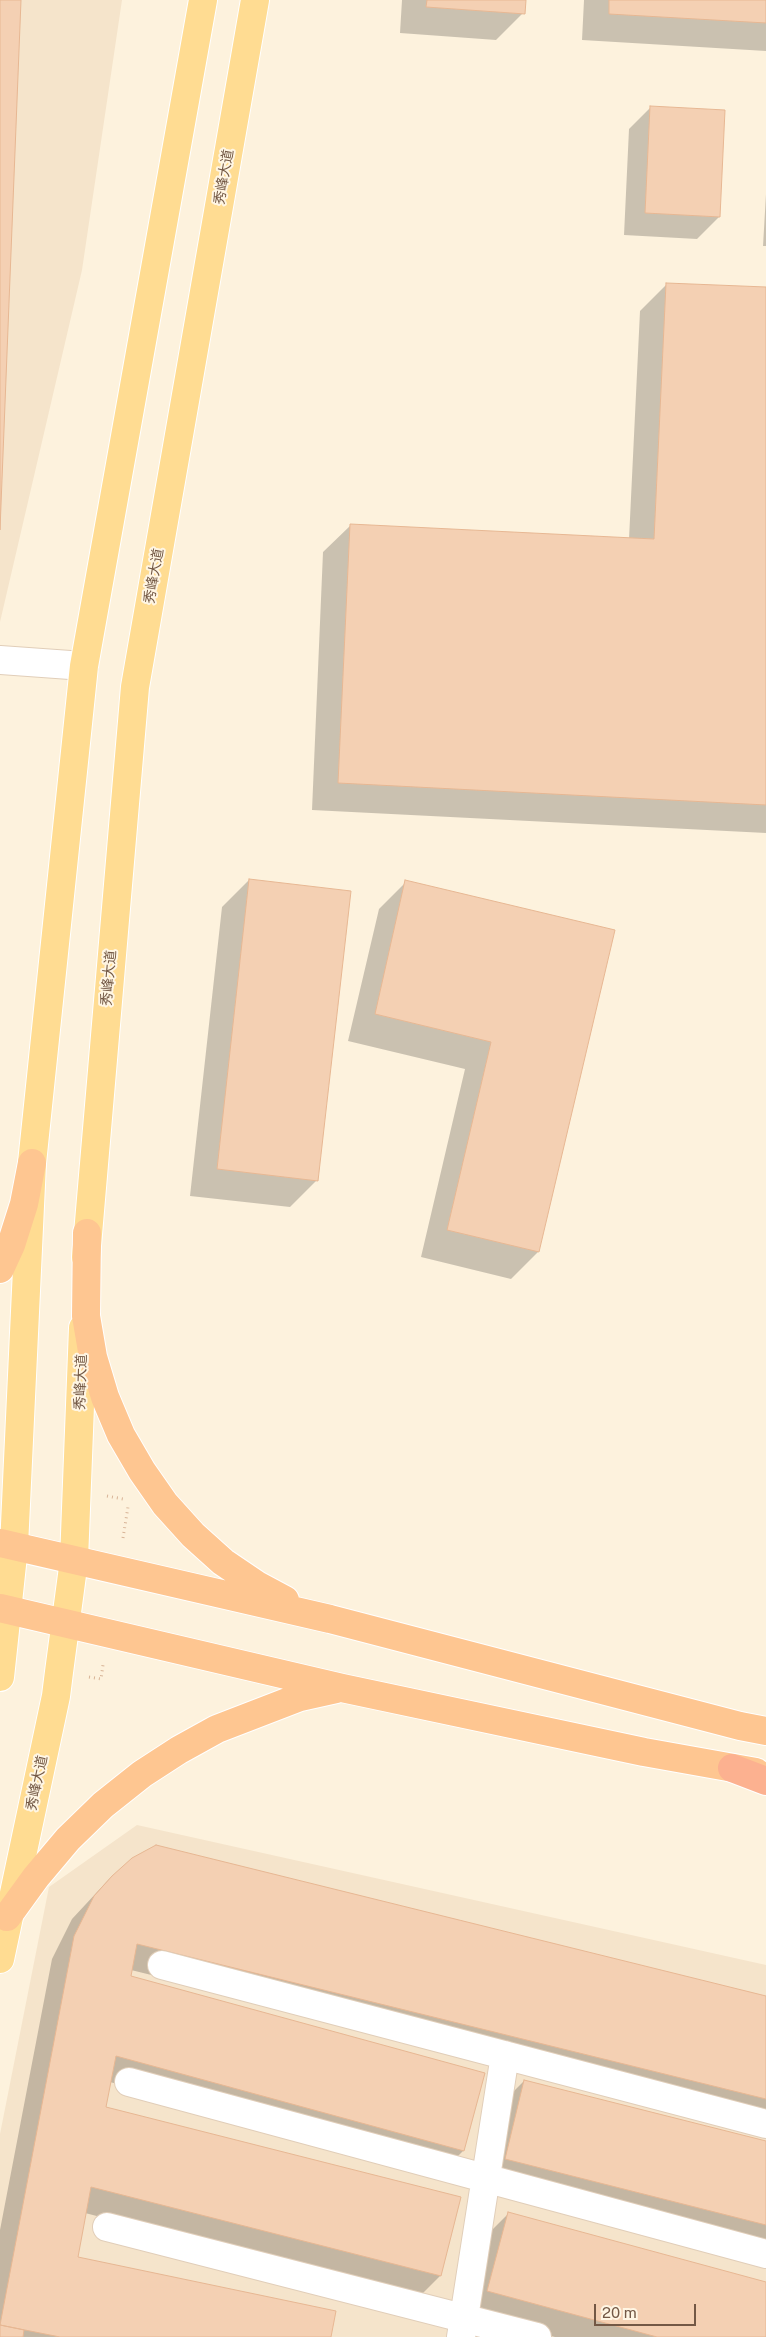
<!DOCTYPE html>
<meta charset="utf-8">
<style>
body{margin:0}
#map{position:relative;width:766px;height:2337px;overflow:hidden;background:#fdf2dd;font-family:"Public Sans",sans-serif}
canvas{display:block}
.scale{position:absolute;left:594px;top:2304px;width:102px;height:22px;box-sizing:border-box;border:2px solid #735845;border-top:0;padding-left:6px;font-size:15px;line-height:18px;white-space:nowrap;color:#735845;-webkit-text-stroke:4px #fff6e4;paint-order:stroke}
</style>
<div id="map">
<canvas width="766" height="2337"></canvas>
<div class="scale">20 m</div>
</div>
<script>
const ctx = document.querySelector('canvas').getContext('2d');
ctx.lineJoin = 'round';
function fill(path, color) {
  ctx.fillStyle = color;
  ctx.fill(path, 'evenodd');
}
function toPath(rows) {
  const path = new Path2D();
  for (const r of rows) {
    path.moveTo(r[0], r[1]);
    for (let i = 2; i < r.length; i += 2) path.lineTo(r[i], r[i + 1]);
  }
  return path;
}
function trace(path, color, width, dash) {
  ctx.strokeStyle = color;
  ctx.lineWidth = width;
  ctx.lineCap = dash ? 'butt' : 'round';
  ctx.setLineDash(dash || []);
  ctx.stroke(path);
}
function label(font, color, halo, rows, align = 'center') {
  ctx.font = font + ' "Public Sans","Noto Sans SC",sans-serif';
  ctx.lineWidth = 4;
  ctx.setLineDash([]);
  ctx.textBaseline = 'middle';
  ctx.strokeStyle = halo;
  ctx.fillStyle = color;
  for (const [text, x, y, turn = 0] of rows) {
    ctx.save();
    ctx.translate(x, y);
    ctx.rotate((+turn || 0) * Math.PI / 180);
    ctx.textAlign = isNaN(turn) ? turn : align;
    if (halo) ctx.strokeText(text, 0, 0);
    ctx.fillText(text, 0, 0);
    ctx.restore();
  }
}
const residential = toPath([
 [0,0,122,0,82,270,0,622],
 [137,1825,766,1965,766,2337,0,2337,0,2134,49,1887]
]);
const shadow = toPath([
 [402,0,524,0,523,13,496,40,400,33],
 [584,0,766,0,766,51,582,40],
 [651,107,719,217,697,239,624,235,629,129],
 [766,194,766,246,763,246],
 [667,284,766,289,766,833,312,810,323,552,351,525,629,539,640,311],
 [249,880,317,1180,290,1207,190,1196,222,907],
 [406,882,613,931,538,1252,511,1279,421,1257,465,1069,348,1041,379,909],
 [112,1876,766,1997,766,2126,131,1970,130,1977,484,2074,463,2151,441,2173,110,2082,105,2108,459,2198,440,2276,418,2298,85,2213,76,2258,330,2337,0,2337,0,2230,52,1959,72,1919],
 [524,2081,766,2142,766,2253,483,2181,502,2103],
 [508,2214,766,2283,766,2337,555,2337,466,2313,486,2236]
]);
const building = toPath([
 [0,0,21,0,0,530,0,0],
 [427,0,526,0,525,14,426,7,427,0],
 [609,0,766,0,766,23,609,14,609,0],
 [650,106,725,110,720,217,645,213,650,106],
 [666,283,766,287,766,805,338,783,350,524,654,539,666,283],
 [249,879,351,891,318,1181,217,1169,249,879],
 [405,880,615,930,539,1252,447,1230,491,1042,375,1014,405,880],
 [156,1845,766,1996,766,2099,137,1944,131,1976,485,2073,464,2151,116,2056,106,2107,461,2197,441,2276,91,2187,78,2257,336,2311,331,2337,60,2337,0,2325,74,1936,94,1896,112,1876,132,1858,156,1845],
 [524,2080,766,2141,766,2225,505,2159,524,2080],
 [508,2212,766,2282,766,2337,657,2337,487,2291,508,2212],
 [0,2325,24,2330,23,2337,0,2337,0,2325]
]);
const path = toPath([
 [107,1496,123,1499],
 [123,1538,128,1507],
 [89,1677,101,1679,103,1665]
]);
const minor = toPath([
 [0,660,84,666],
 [162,1965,766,2124],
 [129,2082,766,2254],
 [107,2227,537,2337],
 [461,2337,505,2055]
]);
const primary = toPath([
 [86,1257,135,687,255,0],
 [0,1677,14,1546,32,1163,84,666,203,0],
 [0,1959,56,1696,59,1672,74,1560,83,1328]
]);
const trunk = toPath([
 [87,1233,86,1316,93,1357,105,1397,121,1435,142,1471,165,1504,193,1535,223,1562,257,1585,285,1600],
 [0,1269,11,1245,24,1204,32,1163],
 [0,1543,330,1619,740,1726,766,1731],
 [0,1608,342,1688,644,1752,756,1772],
 [7,1917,36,1877,68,1839,103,1805,142,1774,179,1750,217,1729,300,1697,336,1689]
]);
const motorway = toPath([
 [732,1768,766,1781]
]);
const streetNames = [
 ["秀峰大道",224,177,-80],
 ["秀峰大道",154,576,-80],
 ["秀峰大道",109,978,-85],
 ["秀峰大道",81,1382,-88],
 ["秀峰大道",37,1783,-78]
];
fill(residential, '#f5e4cb');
fill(shadow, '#0003');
fill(building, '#f4d0b3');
trace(building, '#e7b793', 1);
trace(minor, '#e1ceb9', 30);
trace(primary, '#fff', 30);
trace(trunk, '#fff', 30);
trace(motorway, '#fff', 30);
trace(path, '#d8b497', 3, [1, 4]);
trace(minor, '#fff', 28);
trace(primary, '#ffdc92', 28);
trace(trunk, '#fec691', 28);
trace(motorway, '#fcb190', 28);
label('14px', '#735845', '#fff6e4', streetNames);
</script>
